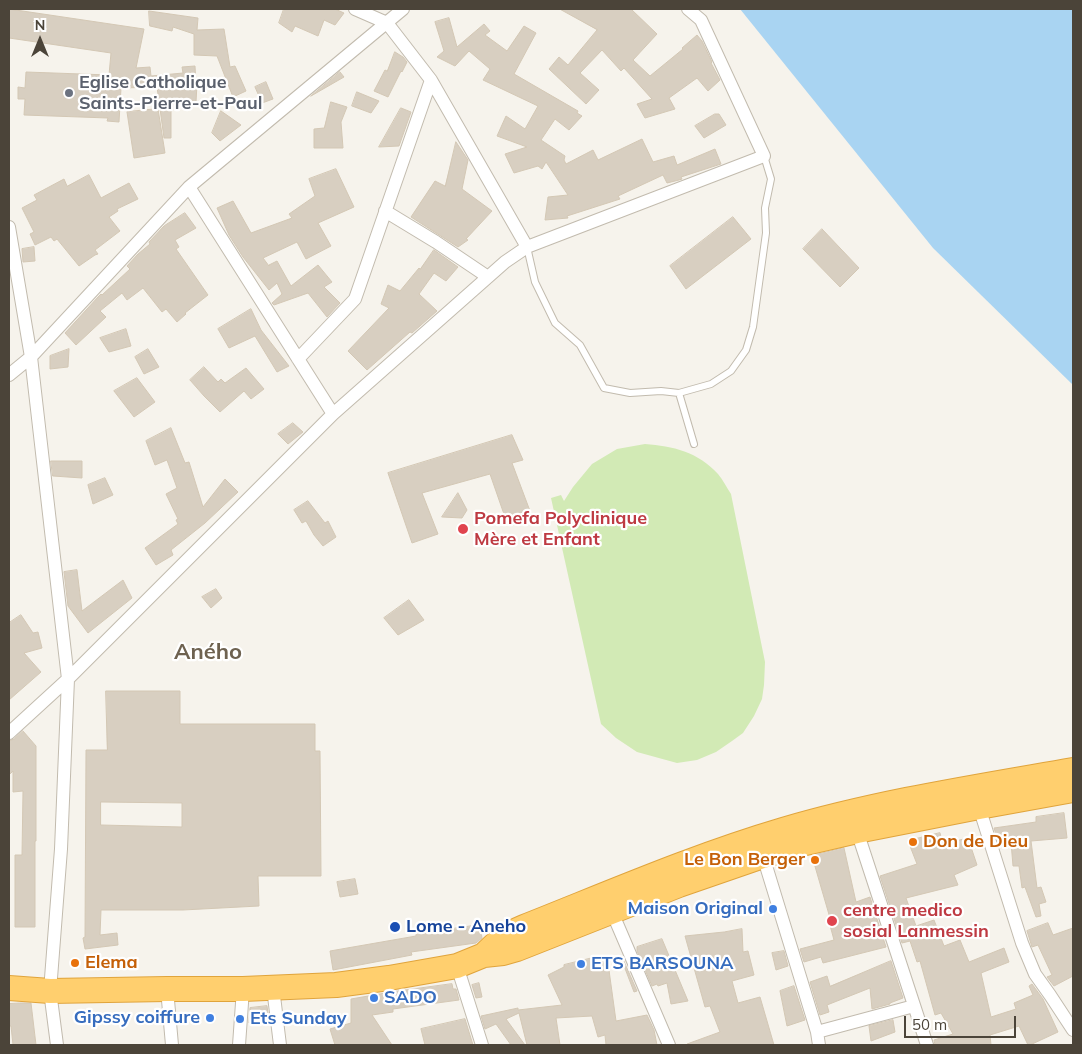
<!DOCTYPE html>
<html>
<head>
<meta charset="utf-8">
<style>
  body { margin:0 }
  #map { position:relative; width:1082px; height:1054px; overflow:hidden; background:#f6f3ec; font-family:Mulish,sans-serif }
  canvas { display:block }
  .frame { position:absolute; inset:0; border:10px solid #4b4439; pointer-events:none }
  .north { position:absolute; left:15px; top:15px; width:50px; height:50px; -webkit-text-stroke:4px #fff; paint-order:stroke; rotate:0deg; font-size:14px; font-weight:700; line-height:20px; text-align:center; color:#4b4439 }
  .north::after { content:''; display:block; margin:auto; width:18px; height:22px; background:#4b4439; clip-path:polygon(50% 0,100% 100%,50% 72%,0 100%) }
  .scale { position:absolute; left:904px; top:1016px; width:112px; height:22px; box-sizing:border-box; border:2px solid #4b4439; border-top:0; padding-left:6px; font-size:15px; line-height:18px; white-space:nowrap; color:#4b4439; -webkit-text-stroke:4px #fff; paint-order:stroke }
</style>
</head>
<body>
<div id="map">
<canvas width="1082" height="1054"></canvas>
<div class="frame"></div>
<div class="north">N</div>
<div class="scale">50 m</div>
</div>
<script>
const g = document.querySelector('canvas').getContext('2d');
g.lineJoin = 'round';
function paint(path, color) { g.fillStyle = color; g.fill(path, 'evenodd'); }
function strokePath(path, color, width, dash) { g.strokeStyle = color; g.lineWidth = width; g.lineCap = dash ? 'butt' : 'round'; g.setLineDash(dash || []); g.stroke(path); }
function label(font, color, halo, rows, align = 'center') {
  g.font = font + ' Mulish,sans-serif'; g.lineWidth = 4.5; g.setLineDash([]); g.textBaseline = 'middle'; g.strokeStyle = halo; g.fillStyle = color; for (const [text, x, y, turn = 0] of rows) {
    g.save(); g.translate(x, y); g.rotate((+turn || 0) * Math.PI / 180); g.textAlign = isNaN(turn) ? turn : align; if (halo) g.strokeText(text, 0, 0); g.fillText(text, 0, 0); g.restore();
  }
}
paint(new Path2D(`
  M645 444C673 446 698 452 718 474 723 480 727 488 731 494L765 662 764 685 762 699 754 716 743 733 732 741 716 752 697 760 677 763 637 752 616 738 601 724 551 498 561 495 564 501 573 487 592 464 617 449Z`), '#d2eab5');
paint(new Path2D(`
  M740 9H1073V385L933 248Z`), '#a9d4f2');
const building = new Path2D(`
  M9 9 144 29 136 68 150 67 151 76 183 73 182 67 195 66 196 84H197L196 102H171V138H164L157 87 121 88 119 122 107 121 108 118 24 115 25 99H18V87L25 88 26 72 109 75 111 53 9 38Z
  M284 9H335L344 13 335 25 324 20 318 36 295 26 292 32 279 23Z
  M560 9H631L657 34 633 60 650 76 683 49 682 48 697 35 702 41 712 62 711 63 720 80 708 91 697 78 669 98 675 109 645 118 637 104 652 99 624 68 621 71 602 50 580 73 599 90 586 104 549 69 559 57 568 65 597 30Z
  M149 11 198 18 197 30 224 29 230 67 235 66 246 91 233 97 217 56 194 55V34L173 27 172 31 150 26Z
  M449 18 457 47 484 24 490 31 485 35 507 51 524 26 536 33 514 74 578 111 577 113 582 116 569 130 555 119 541 140 565 156 564 160 566 164 593 150 598 160 642 139 653 162 674 156 677 165 715 149 721 164 681 177 682 179 679 180 667 183 663 175 618 196 620 199 567 216 568 218 545 220 548 197 568 195 546 162 542 169 538 166 514 173 505 154 527 147 497 136 506 116 525 129 538 106 483 80 490 69 469 51 455 66 437 57 444 51 435 22Z
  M395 52 403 57 407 62 402 72 401 71 388 97 374 91 385 70 387 71Z
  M340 72 344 77 311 96Z
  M266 82 273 99 262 103 255 87Z
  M357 92 379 101 371 113 352 106Z
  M331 102 347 107 341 122 343 148H314V129L324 128Z
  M401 108 411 112 399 146 379 147Z
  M158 109 165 153 134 158 127 112Z
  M221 111 241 125 220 141 212 133Z
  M715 114H719L726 125 704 138 695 126Z
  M456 142 468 160 462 189 492 211 466 239 468 240 458 247 411 217 435 181 445 186Z
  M336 169 354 207 318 223 331 246 306 259 297 242 263 258 269 266V265L277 261 291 286 318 265 332 282 324 287 340 303 327 317 308 293 274 305 272 303 282 294 277 283 269 290 243 257 229 235 217 208 233 201 251 233 292 218 289 214 315 196 309 179Z
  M89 175 101 198 129 183 138 199 117 209 118 211 109 217 120 231 95 250 98 254 95 255 79 266 57 239 54 241 51 237 35 245 30 234 34 232 22 208 37 200 34 195 64 179 67 186Z
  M185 213 196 228 175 240 179 247 176 249 208 295 185 313 186 314 177 322 166 309 162 312 143 288 127 300 122 293 100 311 106 317 76 345 65 333 98 297 101 294 102 295 130 269 127 266 138 254 150 244 149 242 164 226Z
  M733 217 751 239 686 289 670 266Z
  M822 229 859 268 840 287 803 249Z
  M34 247 35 261 23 262 22 249Z
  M434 250 458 267 446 281 434 273 419 294 437 311 412 333 410 332 367 370 348 351 389 308 381 304 388 285 400 291 419 268 420 269Z
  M251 309 261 330 289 366 277 372 255 336 229 348 218 329Z
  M126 329 131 346 109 352 100 338Z
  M69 349 68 367 50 369V356Z
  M148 349 159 367 144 374 135 357Z
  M204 367 218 382 221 379 225 383 246 368 264 389 251 399 244 391 220 412 204 396 190 380Z
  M137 378 155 402 134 417 114 391Z
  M293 423 303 432 288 444 278 434Z
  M171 428 185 463 189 462 203 507 225 479 238 492 205 523 171 550 173 555 156 565 145 548 178 524 176 520 178 519 166 494 177 488 167 460 155 465 146 441Z
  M512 435 523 460 512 463 530 511 506 520 490 474 422 493 438 534 412 543 388 473Z
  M51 461H82V478L53 476Z
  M105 478 113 495 93 504 88 485Z
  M458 493 467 510 462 518 442 517Z
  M308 501 325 523 328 521 336 537 323 546 314 535 306 521 302 523 294 510Z
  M77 570 82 611 123 580 132 598 88 633 68 606 64 572Z
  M216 589 222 598 211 608 202 597Z
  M409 600 424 620 398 635 384 618Z
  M21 615 33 633 38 632 42 648 24 653 41 672 9 700V623Z
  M106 691H180V724H315V751H320L321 876H258L259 906 183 910H101L100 935 117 933 118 945 85 949 83 938 85 937 86 750H107ZM101 802 182 803V827L101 825Z
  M23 731 36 746V841H35V927H15V855H22L23 791 13 792V771L9 775V741L14 739Z
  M1064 813 1067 838 1031 841 1037 888 1041 887 1046 902 1039 904 1041 916 1036 917 1025 887 1022 888 1019 866H1013L1011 842 999 844 994 828 1036 822V817Z
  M940 833 943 844 968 838 977 865 954 875 958 885 906 898 916 926 934 920 944 946 960 940 969 962 1004 948 1009 962 981 973 991 1017 1016 1009 1014 1003 1033 995 1029 986 1032 984 1043 999 1058 1032 1030 1045H1028L1019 1026 990 1035 991 1045H935L934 1040 953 1034 941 1013 935 1015 920 961 917 962 910 941 902 943 880 876 917 864 908 841Z
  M844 848 856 902 870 897 886 947 823 963 821 957 804 962 800 949 834 940 828 918H830L812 856Z
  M355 879 358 894 340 897 337 882Z
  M1048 923 1053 935 1073 928V976L1054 986 1047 977 1052 975 1038 945 1032 947 1027 931Z
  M480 925 482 938 476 943 411 952 412 955 333 970 330 951 416 936V934Z
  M742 929 743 952 748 951 754 975 732 981 738 1003 760 997 774 1045H687V1044L720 1032 710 1006 705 1007 685 936 724 932Z
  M662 939 688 1001 671 1004 667 983 658 986 657 984 652 986 637 951V947Z
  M784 951 788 966 776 970 772 953Z
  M601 956 604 965 608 963 616 1021 647 1015 654 1030 657 1045H606L605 1035 598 1037 592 1016 556 1018 560 1045H527L519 1013 506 1019 525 1045H511L496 1024 485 1029 481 1016 518 1008V1010L562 1005 548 975 564 967V965Z
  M622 957 637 991 634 992 621 958Z
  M891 961 903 998 890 1003V1004L872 1009 870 988 827 1005 829 1012 820 1015 810 982 827 976 830 986Z
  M479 983 482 997 476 998 472 985Z
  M452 984 453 989H456L459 1000 393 1009V1012L372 1015 392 1045H335L330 1029 351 1023V999L391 992Z
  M794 986 805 1020 787 1026 780 991Z
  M20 1003H31L36 1045H13L11 1026H9V1004Z
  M267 1006 269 1020 249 1023 250 1008Z
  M465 1019 473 1045H425L421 1029Z
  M893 1020 895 1032 871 1041 869 1026Z`);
paint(building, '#d8cfc1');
strokePath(building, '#d3c7b4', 1);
const lane = new Path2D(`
  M527 247 535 282 555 323 580 345 604 388 630 393 661 391 679 393 711 384 731 371 746 350 753 327 766 233 765 208 771 179 764 156
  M679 393 694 444`);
const street = new Path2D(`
  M355 9 387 23 431 80 527 247
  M189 187 333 414
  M385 211 436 242 488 277
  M9 227 31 357 68 679 61 849 50 991 57 1045
  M298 359 355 299 431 80
  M9 375 31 357 189 187 403 9
  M9 733 68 679 333 414 505 262 527 247 764 156 701 20 688 9
  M979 807 1022 943 1035 974 1050 995 1073 1030
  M857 831 927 1045
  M763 856 817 1032 819 1045
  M612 912 669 1045
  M457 966 482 1045
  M273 988 280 1045
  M167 989 172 1045
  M817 1032 914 1006
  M239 1045 243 989`);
const highway = new Path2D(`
  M484 955C498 941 505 935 524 927 610 893 695 856 783 830 878 802 976 787 1073 770
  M9 988 50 991 167 989H243L336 985 389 978 457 966 484 955 503 953 517 949 679 885 763 856 801 844 857 831 979 807 1073 790`);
strokePath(lane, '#c2bbae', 8);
strokePath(street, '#c2bbae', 14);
strokePath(highway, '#e0a43c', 26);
strokePath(lane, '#fff', 6);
strokePath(street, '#fff', 12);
strokePath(highway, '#ffcf6e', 24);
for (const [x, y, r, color] of [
  [69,93,5,"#6b7280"],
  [463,529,6,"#e0444e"],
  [913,842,5,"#e8710a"],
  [815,860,5,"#e8710a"],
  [773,909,5,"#3f7fe0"],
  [832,921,6,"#e0444e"],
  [395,927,6,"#1a4fb4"],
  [75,963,5,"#e8710a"],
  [581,964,5,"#3f7fe0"],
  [374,998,5,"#3f7fe0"],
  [210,1018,5,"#3f7fe0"],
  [240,1019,5,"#3f7fe0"]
]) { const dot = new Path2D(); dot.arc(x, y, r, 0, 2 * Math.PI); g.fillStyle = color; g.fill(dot); strokePath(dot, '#fff', 2); }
label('bold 18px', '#5b616d', '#fff', [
  ["Eglise Catholique",79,83],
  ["Saints-Pierre-et-Paul",79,104]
], 'left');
label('bold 18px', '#be3a42', '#fff', [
  ["Pomefa Polyclinique",474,519],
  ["Mère et Enfant",474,540],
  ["centre medico",843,911],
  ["sosial Lanmessin",843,932]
], 'left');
label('bold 18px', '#c56008', '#fff', [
  ["Don de Dieu",923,842],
  ["Le Bon Berger",805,860,"right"],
  ["Elema",85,963]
], 'left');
label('bold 18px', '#366cbe', '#fff', [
  ["Maison Original",763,909,"right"],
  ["ETS BARSOUNA",591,964],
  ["SADO",384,998],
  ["Gipssy coiffure",200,1018,"right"],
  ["Ets Sunday",250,1019]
], 'left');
label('bold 18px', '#164399', '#fff', [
  ["Lome - Aneho",406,927]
], 'left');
label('bold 22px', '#6e6250', '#fff', [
  ["Aného",208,652]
]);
</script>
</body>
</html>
